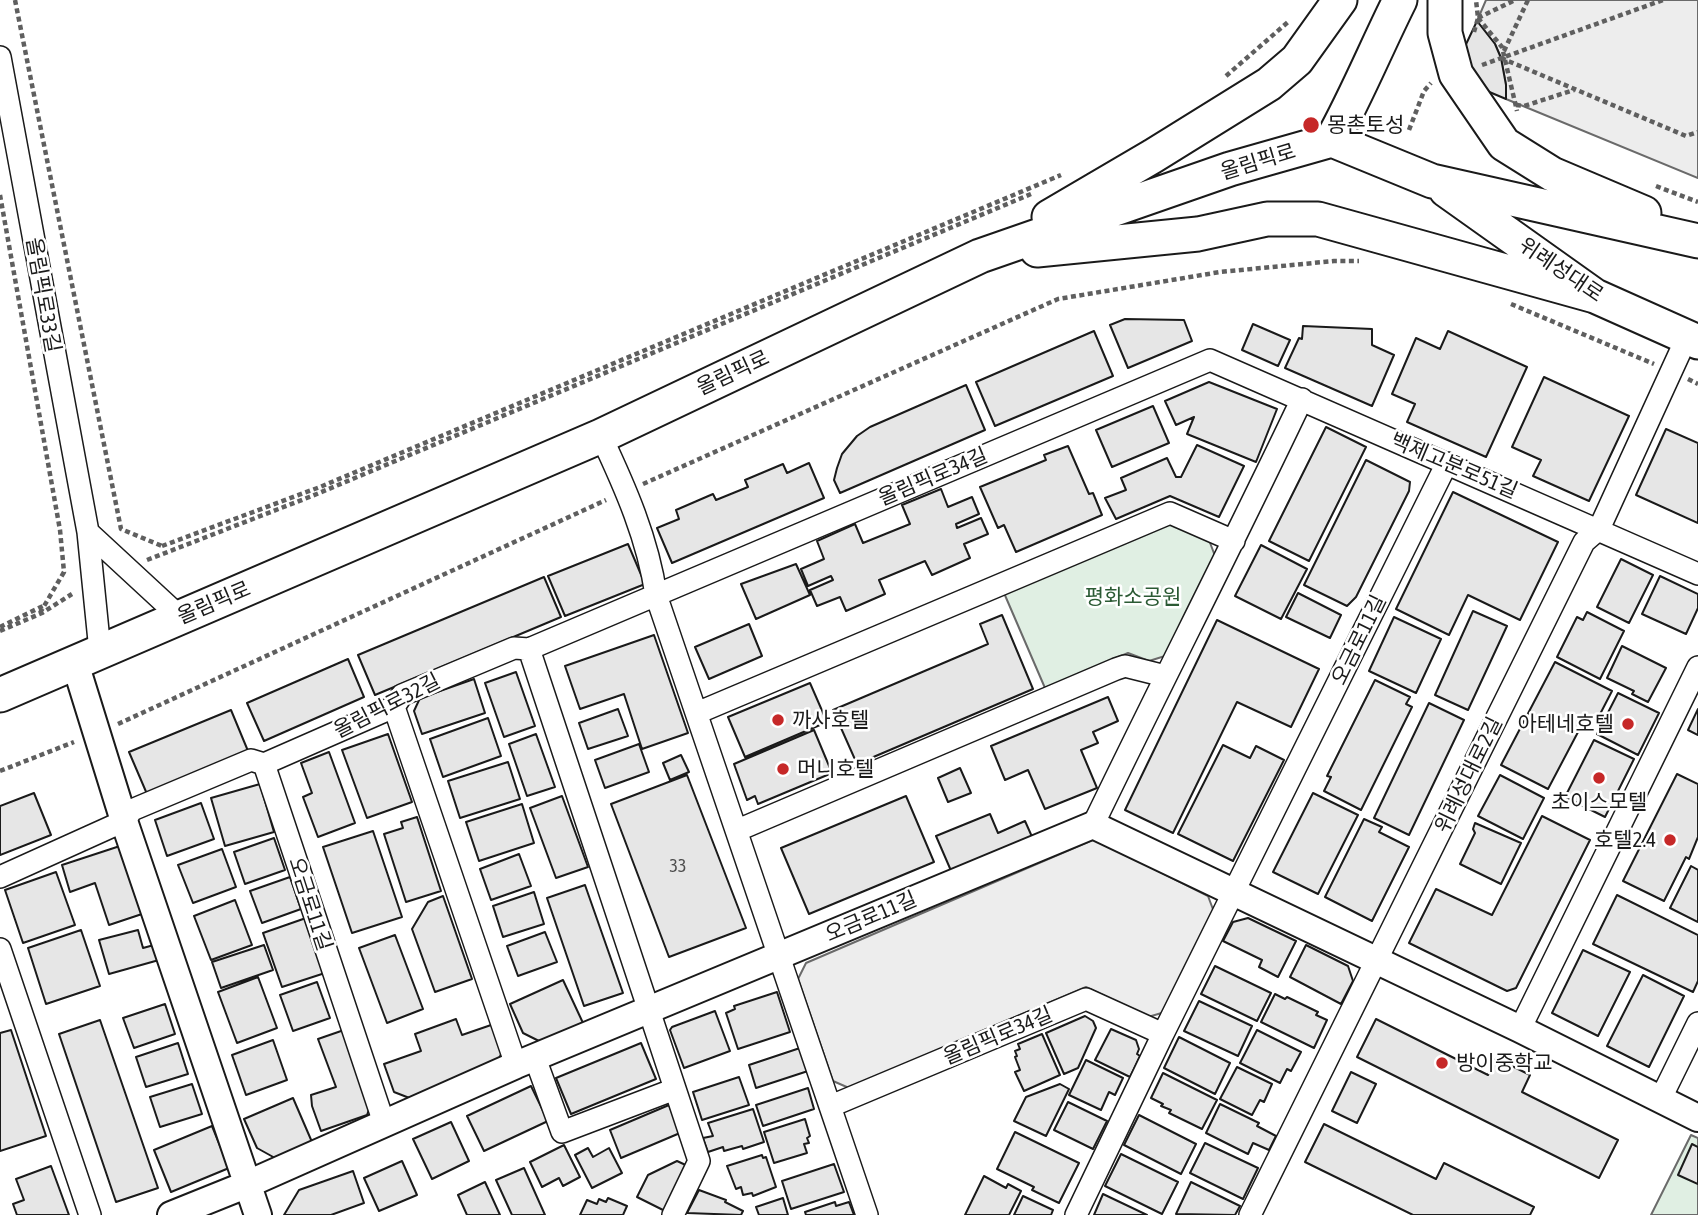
<!DOCTYPE html>
<html>
<head>
<meta charset="utf-8">
<style>
  body { margin:0 }
  canvas { display:block; background:#fff }
</style>
</head>
<body>
<canvas width="1698" height="1215"></canvas>
<script>
const g = document.querySelector('canvas').getContext('2d');
g.lineJoin = 'round';
function paint(path, color) { g.fillStyle = color; g.fill(path, 'evenodd'); }
function strokePath(path, color, width, dash) { g.strokeStyle = color; g.lineWidth = width; g.lineCap = dash ? 'butt' : 'round'; g.setLineDash(dash || []); g.stroke(path); }
function label(font, color, halo, rows, align = 'center') {
  g.font = font + ' "Asap Condensed","Noto Sans KR",sans-serif'; g.lineWidth = 5; g.setLineDash([]); g.textBaseline = 'middle'; g.strokeStyle = halo; g.fillStyle = color; for (const [text, x, y, turn = 0] of rows) {
    g.save(); g.translate(x, y); g.rotate((+turn || 0) * Math.PI / 180); g.textAlign = isNaN(turn) ? turn : align; if (halo) g.strokeText(text, 0, 0); g.fillText(text, 0, 0); g.restore();
  }
}
const green = new Path2D(`
  M1169 522 1209 540 1215 556 1165 656 1149 661 1128 653 1045 688 1004 593Z
  M1691 1135 1698 1138V1215H1651Z`);
paint(green, '#e0efe3');
strokePath(green, '#6a6a6a', 2);
const parking = new Path2D(`
  M1486 0H1698V178L1506 99V85L1501 58 1495 44 1477 21Z
  M1095 839 1208 896 1214 912 1165 1012 1148 1017 1086 987 849 1088 833 1081 798 979 806 963Z`);
paint(parking, '#ededed');
strokePath(parking, '#6a6a6a', 2);
const building = new Path2D(`
  M1477 21 1495 44 1501 58 1506 85V99L1468 83 1460 57Z
  M1125 319 1184 320 1192 341 1128 368 1110 325Z
  M1253 324 1290 340 1278 366 1242 350Z
  M1303 326 1372 329V345L1394 355 1372 406 1285 368 1299 338 1302 339Z
  M1094 331 1113 376 995 426 976 382Z
  M1448 331 1527 367 1486 457 1407 422 1415 404 1392 394 1416 338 1440 349Z
  M1544 377 1629 416 1589 501 1533 476 1541 460 1512 447Z
  M1209 382 1277 409 1256 462 1187 434 1194 417 1176 425 1165 401Z
  M966 385 985 430 840 493 834 480 837 468 842 454 857 436 870 427Z
  M1153 406 1169 443 1112 467 1096 430Z
  M1326 427 1366 447 1309 561 1269 541Z
  M1666 429 1698 443V523L1636 495Z
  M1197 445 1244 466 1219 517 1170 496 1116 519 1105 498 1126 490 1121 478 1167 458 1176 477H1181Z
  M1068 446 1089 494 1093 493 1102 515 1016 552 1004 525 998 528 980 487 1046 460 1044 455Z
  M1366 460 1410 482 1409 491 1356 597 1347 606 1304 585Z
  M809 463 824 498 672 563 657 528 679 519 676 510 713 494 716 500 748 487 745 480 783 464 787 473Z
  M941 489 948 507 972 497 979 514 956 524 957 528 981 518 988 534 964 544 970 558 932 575 925 561 879 580 885 594 846 611 840 597 817 606 810 590 833 580 831 576 808 586 801 569 824 559 817 541 855 524 863 543 910 524 902 505Z
  M1453 492 1558 542 1520 620 1468 595 1449 635 1396 609Z
  M628 544 645 584 565 616 548 576Z
  M1261 545 1307 569 1281 619 1235 596Z
  M1621 559 1653 575 1629 623 1597 607Z
  M796 564 810 595 756 619 741 584Z
  M1660 576 1698 594V608L1686 634 1642 614Z
  M544 577 561 617 375 695 358 655Z
  M1298 593 1341 615 1330 638 1286 617Z
  M1473 611 1507 626 1468 710 1435 695Z
  M1587 612 1624 631 1600 679 1557 657 1577 617 1583 620Z
  M1002 615 1033 689 857 764 833 710 988 644 980 624Z
  M1394 617 1441 639 1416 693 1369 671Z
  M1217 620 1319 669 1291 727 1237 702 1173 833 1125 810Z
  M749 624 762 656 709 679 695 647Z
  M654 635 688 733 642 749 624 694 580 709 565 666Z
  M1622 646 1666 668 1648 702 1632 694 1634 691 1607 678Z
  M348 659 364 697 264 741 247 703Z
  M1555 662 1612 691 1597 720 1587 715 1548 789 1501 765Z
  M516 672 535 726 504 737 485 683Z
  M474 679 485 713 422 734 414 711 420 698Z
  M1375 680 1410 697 1406 704 1412 707 1361 810 1324 791 1331 777 1327 776Z
  M810 683 827 722 745 757 728 717Z
  M1618 693 1659 713 1638 755 1597 734Z
  M1108 697 1118 721 1093 732 1098 743 1081 750 1097 788 1045 809 1028 770 1005 780 991 746Z
  M1429 703 1464 720 1409 835 1374 818Z
  M618 709 628 736 588 749 579 723Z
  M1698 709V735L1688 730Z
  M231 710 248 751 147 794 129 752Z
  M488 718 501 756 443 777 430 739Z
  M814 730 832 773 758 804 755 796 747 800 734 764Z
  M388 734 412 802 367 818 342 750Z
  M536 734 555 787 527 796 509 744Z
  M1594 740 1634 759 1605 817 1565 797Z
  M639 744 649 772 605 788 595 760Z
  M1223 745 1250 758 1256 746 1284 760 1233 861 1178 834Z
  M329 752 355 823 318 837 303 797 312 793 301 763Z
  M681 755 689 772 670 780 663 763Z
  M508 762 520 799 460 818 448 781Z
  M960 768 971 793 948 802 938 778Z
  M1677 774 1698 784V837L1689 859 1686 857 1664 901 1623 881Z
  M687 775 746 928 669 957 611 804Z
  M1500 775 1544 798 1523 839 1478 816Z
  M260 784 274 832 225 846 211 798Z
  M34 793 51 835 0 855V806Z
  M1313 793 1358 815 1318 894 1273 872Z
  M562 796 588 867 556 878 530 808Z
  M906 796 934 862 809 914 781 848Z
  M201 803 214 839 167 856 155 820Z
  M522 804 534 843 479 861 466 822Z
  M990 814 998 833 1025 821 1033 839 952 873 936 836Z
  M1542 816 1590 840 1516 988 1507 991 1409 943 1436 889 1492 915Z
  M417 817 441 891 406 902 384 834 403 828 401 822Z
  M1364 819 1382 827 1379 832 1409 847 1372 921 1325 897Z
  M1475 823 1521 843 1501 884 1460 864 1475 833 1473 829Z
  M373 831 402 917 352 933 323 847Z
  M274 838 285 870 245 884 234 852Z
  M123 845 145 913 109 925 95 883 70 892 62 865Z
  M222 849 236 887 193 903 178 865Z
  M519 854 531 886 491 900 480 869Z
  M1691 866 1698 870V922L1670 908Z
  M56 872 75 925 23 943 5 890Z
  M290 877 301 909 262 923 250 891Z
  M585 885 623 993 584 1006 547 898Z
  M534 892 544 924 503 937 493 906Z
  M1617 895 1698 935V981L1693 992 1593 944Z
  M443 896 472 979 435 992 412 929 428 902Z
  M235 900 252 945 211 960 194 916Z
  M306 918 325 973 282 987 263 933Z
  M1248 918 1296 941 1278 977 1259 967 1262 960 1223 941 1233 922Z
  M81 930 100 986 46 1004 28 948Z
  M138 930 143 948 154 945 159 960 109 974 99 940Z
  M545 932 557 962 518 976 507 946Z
  M395 935 423 1009 387 1023 359 948Z
  M264 945 273 970 221 988 212 962Z
  M1306 945 1348 966 1353 981 1341 1004 1290 977Z
  M1583 950 1630 972 1598 1036 1552 1013Z
  M1215 966 1271 993 1257 1021 1201 994Z
  M1643 975 1684 996 1649 1067 1607 1046Z
  M258 977 277 1028 237 1043 218 992Z
  M563 980 583 1023 541 1042 523 1033 510 1004Z
  M317 982 330 1018 293 1031 280 995Z
  M777 992 790 1032 738 1049 726 1013 735 1009 734 1006Z
  M1275 994 1285 999 1287 997 1318 1012 1316 1015 1327 1020 1314 1048 1261 1022Z
  M1199 1001 1252 1026 1238 1056 1184 1031Z
  M165 1004 175 1034 134 1048 123 1018Z
  M715 1011 730 1051 684 1068 670 1030 672 1027Z
  M1085 1016 1093 1021 1096 1028 1078 1068 1064 1074 1046 1033Z
  M456 1019 462 1035 494 1024 503 1050 497 1063 412 1099 394 1092 384 1064 421 1051 415 1034Z
  M1376 1019 1488 1075 1496 1058 1530 1075 1522 1092 1618 1140 1599 1178 1357 1057Z
  M100 1020 158 1188 116 1202 59 1034Z
  M1111 1029 1136 1040 1139 1049 1137 1054 1140 1056 1130 1077 1095 1060Z
  M11 1030 46 1136 0 1151V1033Z
  M344 1030 371 1104 367 1115 321 1131 312 1106 311 1095 336 1087 318 1039Z
  M1257 1030 1301 1052 1291 1071 1287 1069 1280 1083 1240 1063Z
  M1042 1034 1060 1075 1024 1091 1015 1072 1020 1070 1015 1057 1017 1056 1015 1051 1020 1049 1018 1044Z
  M1179 1037 1230 1063 1215 1094 1164 1068Z
  M273 1040 287 1080 246 1095 232 1055Z
  M178 1043 188 1074 146 1087 136 1057Z
  M641 1043 656 1079 571 1114 556 1078Z
  M800 1048 808 1071 756 1088 749 1065Z
  M1086 1060 1123 1078 1115 1095 1109 1092 1101 1110 1069 1095Z
  M1237 1067 1272 1084 1264 1102 1260 1100 1252 1115 1220 1099Z
  M1351 1072 1376 1084 1357 1123 1332 1111Z
  M1163 1073 1217 1100 1202 1129 1169 1113 1171 1110 1161 1106 1163 1104 1151 1098Z
  M739 1077 749 1105 702 1120 693 1092Z
  M192 1084 202 1114 160 1127 150 1097Z
  M1060 1084 1069 1089 1046 1136 1014 1121 1026 1097Z
  M531 1086 548 1121 484 1151 467 1116Z
  M808 1088 814 1109 763 1126 756 1105Z
  M293 1098 312 1142 275 1158 257 1148 244 1119Z
  M1068 1102 1107 1121 1093 1149 1054 1130Z
  M1220 1104 1259 1123 1257 1126 1276 1136 1269 1150 1253 1143 1248 1154 1206 1133Z
  M669 1105 680 1133 621 1158 610 1130Z
  M753 1109 764 1142 743 1149 742 1146 724 1151 723 1147 708 1152 703 1138 713 1136 708 1123Z
  M1139 1115 1196 1144 1181 1174 1124 1145Z
  M805 1119 810 1136 807 1138 809 1143 804 1144 807 1153 774 1163 764 1132Z
  M451 1122 469 1161 432 1179 413 1139Z
  M1324 1124 1436 1179 1444 1163 1534 1207 1530 1215H1413L1305 1162Z
  M212 1126 229 1168 171 1192 154 1150Z
  M1015 1132 1079 1163 1059 1203 1032 1190 1034 1187 997 1169Z
  M1205 1143 1258 1168 1243 1199 1190 1173Z
  M1692 1144 1698 1147V1184L1678 1175Z
  M564 1145 580 1177 563 1186 559 1178 542 1187 530 1162Z
  M588 1148 593 1157 609 1148 622 1173 592 1188 575 1155Z
  M1121 1154 1178 1182 1162 1214 1105 1186Z
  M762 1155 763 1158 766 1157 776 1187 753 1196 752 1193 743 1195 741 1187 736 1189 727 1166Z
  M402 1161 417 1195 379 1211 364 1178Z
  M677 1161 690 1167 667 1212 637 1197 648 1175Z
  M834 1164 844 1192 791 1209 782 1181Z
  M51 1166 69 1215H17L13 1204 24 1200 16 1179Z
  M524 1168 545 1215H512L496 1180Z
  M353 1171 364 1203 331 1215H284L299 1190Z
  M984 1176 1006 1188 1008 1184 1021 1191 1009 1215H965Z
  M485 1182 500 1215H467L458 1195Z
  M1191 1182 1240 1206 1235 1215 1176 1214Z
  M699 1190 726 1200 725 1202 743 1211 741 1215 687 1213Z
  M1103 1194 1147 1215H1094Z
  M1023 1196 1053 1210 1051 1215H1014Z
  M608 1198 627 1206 623 1215H580L587 1200 597 1204 599 1199 606 1202Z
  M783 1198 788 1215H759L756 1207Z
  M835 1202 836 1206 849 1202 854 1215H806L805 1212Z`);
paint(building, '#e6e6e6');
strokePath(building, '#1a1a1a', 2);
const minor = new Path2D(`
  M0 57 88 532 100 651
  M601 436C625 487 648 539 656 595L867 1215
  M88 532 181 618
  M529 649 699 1161 673 1215
  M394 707 516 1065
  M697 713 1170 513 1234 541
  M264 764 384 1123
  M1093 825C1162 682 1234 542 1302 399
  M738 830 1116 669 1125 666 1165 676
  M0 877 124 821 132 810 251 760 264 764 394 707 402 695 514 648 529 649 1210 360 1698 574
  M0 949 90 1215
  M1520 1029 1698 667
  M535 1058 562 1132 675 1089
  M1660 1100 1698 1023
  M831 1106 1086 999 1163 1034 1447 463
  M1076 1215 1163 1034
  M1250 1215 1584 542 1599 529 1687 337`);
const tertiary = new Path2D(`
  M75 663 124 821 258 1215
  M171 1215 248 1184 516 1065 1093 825 1520 1029 1698 1118`);
const primary = new Path2D(`
  M1445 0V33L1456 74 1504 144 1552 174 1644 213
  M1332 140 1432 181 1698 241
  M1446 190 1595 296 1698 342
  M1049 217 1153 156 1269 84 1297 60 1340 0
  M1037 250 1198 234 1267 219H1318L1595 296
  M0 695 601 436 980 256 1230 169 1332 140C1357 95 1377 46 1400 0`);
strokePath(minor, '#1a1a1a', 24);
strokePath(tertiary, '#1a1a1a', 30);
strokePath(primary, '#1a1a1a', 37);
strokePath(new Path2D(`
  M15 0 121 529 162 546
  M1478 18 1502 47 1517 111
  M1478 18 1515 0
  M1474 32 1478 18 1476 0
  M1504 51 1528 0
  M1501 58 1686 136 1698 132
  M1482 65 1663 0
  M1226 76 1288 22
  M1516 105 1524 106 1574 90
  M1409 130 1424 91 1431 83
  M1656 186 1698 202
  M0 195 60 530 64 572 40 613
  M1511 304 1654 364
  M1688 379 1698 384
  M643 484 1058 299 1220 272 1334 261H1359
  M162 546 320 487 1061 175
  M147 560 312 496 1031 194
  M0 627 43 606
  M0 631 42 613 72 594
  M118 724 606 500
  M0 771 74 742`), '#5f5f5f', 4.5, [5, 3.5]);
strokePath(minor, '#fff', 21);
strokePath(tertiary, '#fff', 26);
strokePath(primary, '#fff', 33);
for (const [x, y, r, color] of [
  [1311,125,9,"#c62828"],
  [778,720,7,"#c62828"],
  [1628,724,7,"#c62828"],
  [783,769,7,"#c62828"],
  [1599,778,7,"#c62828"],
  [1670,840,7,"#c62828"],
  [1442,1063,7,"#c62828"]
]) { const dot = new Path2D(); dot.arc(x, y, r, 0, 2 * Math.PI); g.fillStyle = color; g.fill(dot); strokePath(dot, '#fff', 2.5); }
label('18px', '#4d4d4d', null, [
  ["33",678,866]
]);
label('21px', '#1a1a1a', '#fff', [
  ["몽촌토성",1327,125],
  ["까사호텔",792,720],
  ["아테네호텔",1614,724,"right"],
  ["머니호텔",797,769],
  ["초이스모텔",1599,802,"center"],
  ["호텔2.4",1656,840,"right"],
  ["방이중학교",1456,1063]
], 'left');
label('21px', '#1a1a1a', '#fff', [
  ["올림픽로",1258,162,-17],
  ["위례성대로",1561,270,34],
  ["올림픽로33길",43,295,80],
  ["올림픽로",733,373,-25],
  ["백제고분로51길",1454,466,23],
  ["올림픽로34길",933,477,-23],
  ["올림픽로",214,603,-23],
  ["오금로11길",1359,640,-64],
  ["올림픽로32길",387,706,-27],
  ["위례성대로2길",1469,775,-64],
  ["오금로11길",310,904,72],
  ["오금로11길",871,917,-23],
  ["올림픽로34길",998,1036,-23]
]);
label('21px', '#2b5a34', '#fff', [
  ["평화소공원",1133,597]
]);
</script>
</body>
</html>
